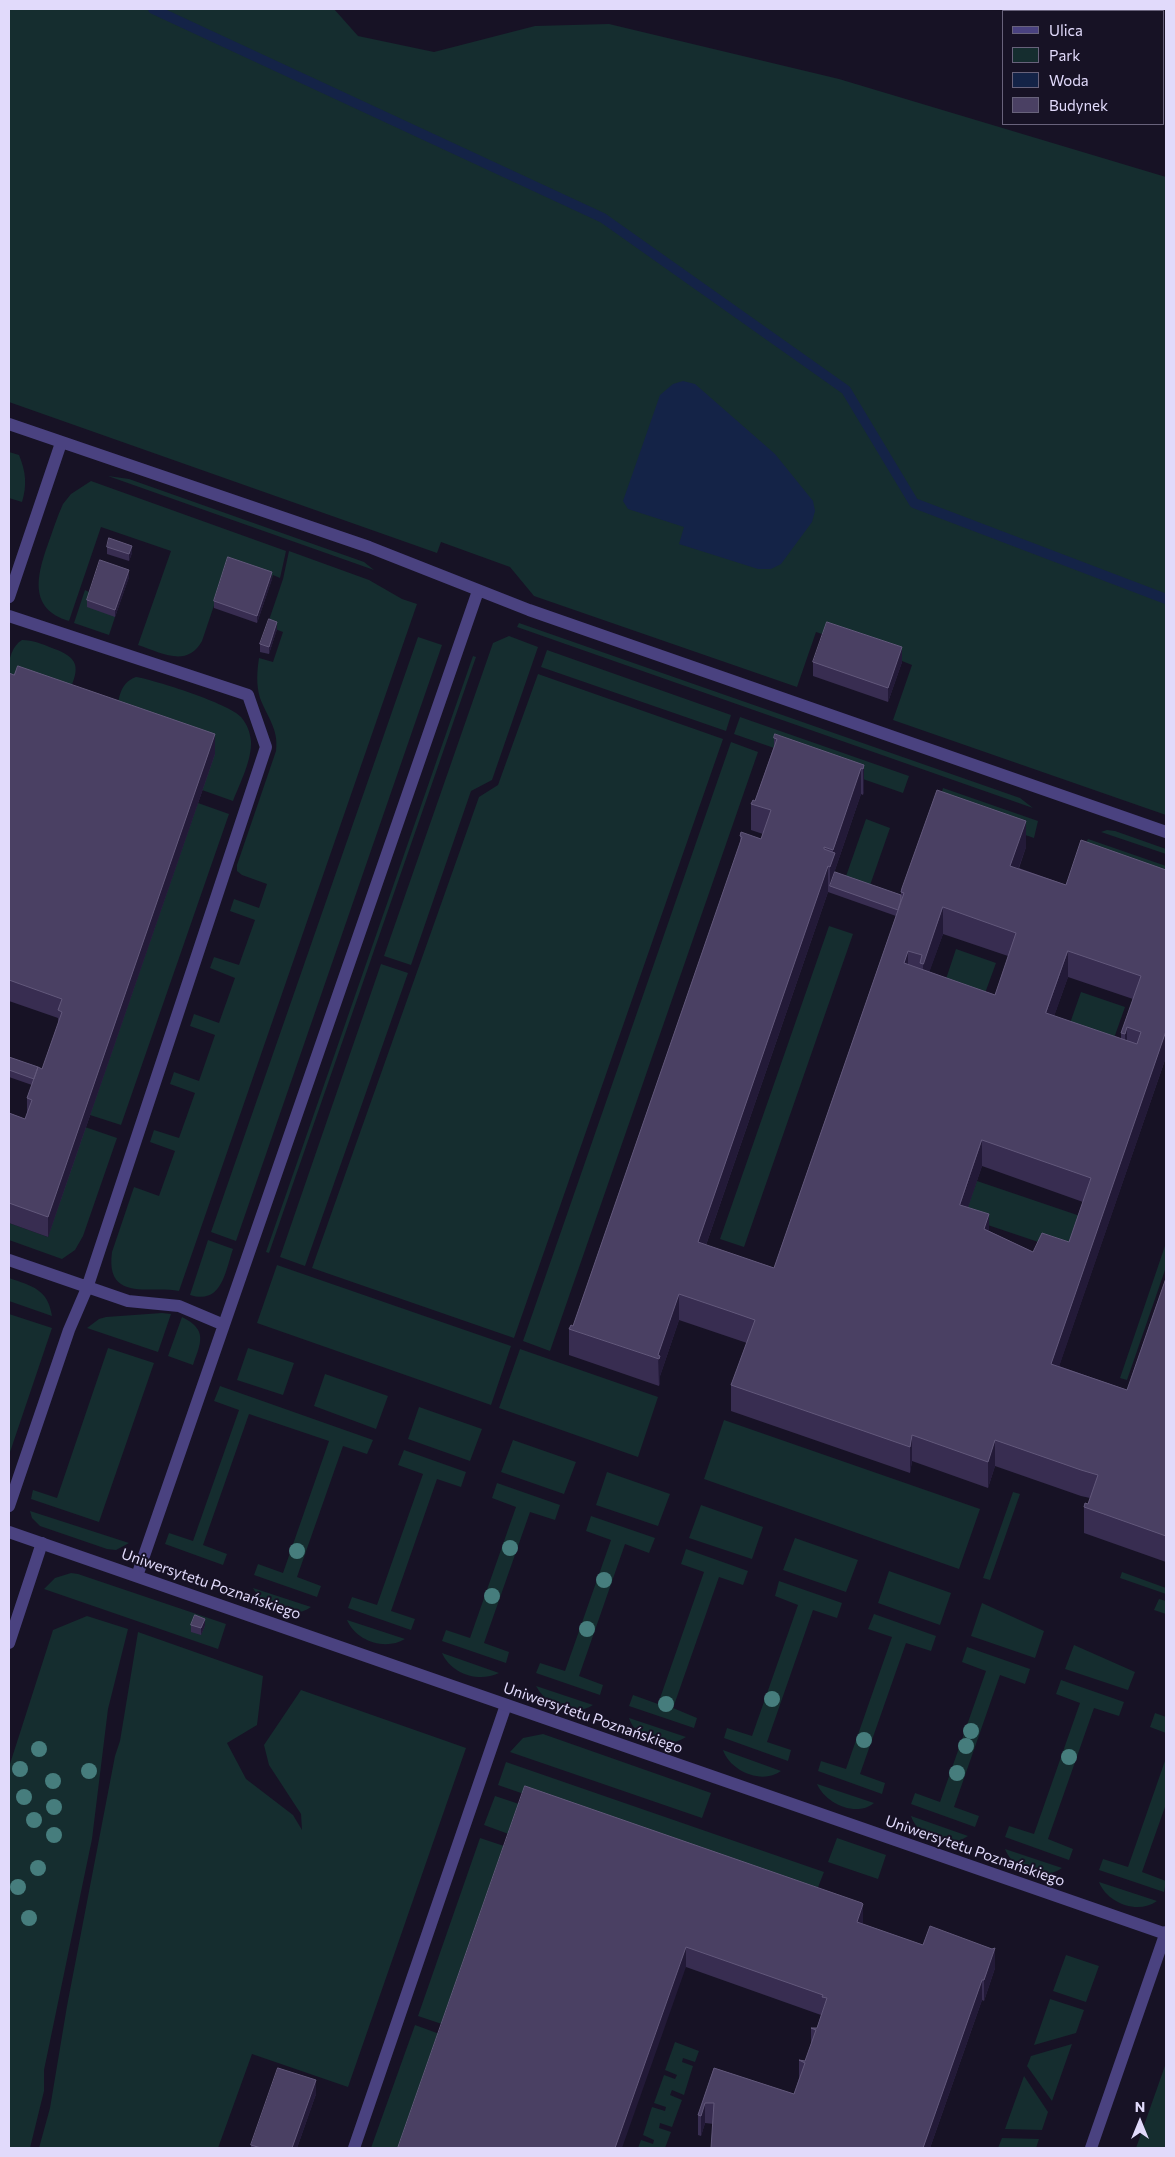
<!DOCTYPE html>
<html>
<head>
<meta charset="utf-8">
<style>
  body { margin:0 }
  #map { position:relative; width:1175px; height:2157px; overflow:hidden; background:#171225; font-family:Commissioner,sans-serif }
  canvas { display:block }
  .frame { position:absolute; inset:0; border:10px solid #e1dafb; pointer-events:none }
  .legend { position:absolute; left:1002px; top:10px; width:162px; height:115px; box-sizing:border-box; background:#171225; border:1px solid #68627b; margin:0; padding:6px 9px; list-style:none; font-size:15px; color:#e1dafb }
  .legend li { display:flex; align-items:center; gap:10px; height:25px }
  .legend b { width:25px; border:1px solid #68627b }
  .north { position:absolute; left:1115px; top:2097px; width:50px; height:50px; -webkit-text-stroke:4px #171225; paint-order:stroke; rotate:0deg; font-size:14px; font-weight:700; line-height:20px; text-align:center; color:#e1dafb }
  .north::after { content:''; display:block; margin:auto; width:18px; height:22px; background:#e1dafb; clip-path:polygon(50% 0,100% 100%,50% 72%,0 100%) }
</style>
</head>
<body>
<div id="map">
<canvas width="1175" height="2157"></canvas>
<div class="frame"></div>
<ul class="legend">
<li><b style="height:6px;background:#4a4280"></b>Ulica</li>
<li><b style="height:14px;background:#152d2f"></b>Park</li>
<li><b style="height:14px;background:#142347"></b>Woda</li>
<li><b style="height:14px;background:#4a4063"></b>Budynek</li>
</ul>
<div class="north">N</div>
</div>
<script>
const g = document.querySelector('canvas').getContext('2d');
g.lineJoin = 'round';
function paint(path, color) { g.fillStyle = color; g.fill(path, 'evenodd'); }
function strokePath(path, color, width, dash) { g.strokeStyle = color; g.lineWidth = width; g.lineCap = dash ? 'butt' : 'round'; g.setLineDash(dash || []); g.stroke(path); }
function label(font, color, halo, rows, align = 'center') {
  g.font = font + ' Commissioner,sans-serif'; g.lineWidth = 4; g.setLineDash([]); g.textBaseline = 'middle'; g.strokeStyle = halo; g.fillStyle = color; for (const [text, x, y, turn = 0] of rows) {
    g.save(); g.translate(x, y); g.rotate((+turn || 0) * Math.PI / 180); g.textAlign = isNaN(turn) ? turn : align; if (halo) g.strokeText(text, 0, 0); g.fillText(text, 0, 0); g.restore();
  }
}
paint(new Path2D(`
  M9 9H334L358 36 434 52 535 26 609 24 839 79 1166 177V815L893 720 912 665 902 661 816 632 797 687 534 596 510 567 441 542 437 553 9 402Z
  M9 452 19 455C26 472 27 485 22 502L9 498Z
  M108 476 129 479 364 562 374 570Z
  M91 481 286 551 280 578 273 575 272 579 228 564 202 641C187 668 162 653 138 645L171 551 101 527 69 621C28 609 37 575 48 544 53 530 57 517 63 504L71 494Z
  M289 551 369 580 402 599 417 604 179 1291C151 1285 105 1303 112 1252L134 1187 159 1196 175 1151 150 1142 154 1130 179 1138 195 1093 170 1084 174 1072 199 1081 215 1035 190 1026 194 1014 219 1023 235 978 210 968 214 957 239 965 255 920 230 911 234 899 259 908 267 884 242 875 237 871V865L276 751C279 729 267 717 260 698 256 685 257 671 259 658L273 662 283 632 267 626 283 579Z
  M85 590 91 593 115 617 109 635 74 623Z
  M519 623 1020 798 1033 808 517 627Z
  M509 636 538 647 492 780 471 791 411 965 384 956 493 643Z
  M418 637 442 645 236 1241 211 1232Z
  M22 640C33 640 42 644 52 648 88 660 75 675 65 703L9 711C9 690 2 652 22 640Z
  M547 650 731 715 726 731 541 667Z
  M473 656 476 657 269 1253 266 1252Z
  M538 674 723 739 514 1338 312 1268 479 797 498 785Z
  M136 677C155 680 230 704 241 717 247 724 250 732 251 741 252 760 240 783 233 801L202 790 214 754 118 721C117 704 118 683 136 677Z
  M740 717 909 776 903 793 734 734Z
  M731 742 758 752 550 1351 523 1341Z
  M943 788 1038 821 1034 838 938 805Z
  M198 803 229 814 121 1125 90 1115Z
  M866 819 890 828 868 891 844 882Z
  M1107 830 1115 831 1166 849V854L1101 832Z
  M1088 839 1166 866V883L1084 846Z
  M829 926 853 934 744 1247 720 1239Z
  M956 949 996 963 984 996 945 982Z
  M381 964 408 973 305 1266 280 1257Z
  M1081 992 1125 1007 1113 1041 1069 1026Z
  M85 1127 117 1138 83 1236 75 1250 62 1259 9 1240V1223L48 1237Z
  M977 1181 1086 1218 1074 1254 964 1217Z
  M208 1240 233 1249C225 1272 222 1305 190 1295Z
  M1166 1243V1267L1127 1380 1120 1378Z
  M277 1265 511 1346 491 1405 257 1323Z
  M9 1278C32 1286 48 1289 52 1316L9 1301Z
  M162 1313 171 1314 158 1352 87 1328 99 1319 106 1317Z
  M9 1314 52 1328 9 1455Z
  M182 1317C208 1330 201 1342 193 1365L168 1356Z
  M108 1348 154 1363 99 1522 31 1499 33 1490 57 1498Z
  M248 1348 294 1363 283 1395 237 1380Z
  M520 1349 658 1397 638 1457 499 1408Z
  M325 1374 388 1396 376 1429 314 1406Z
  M220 1386 373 1440 367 1454 343 1446 297 1577 321 1586 317 1597 254 1575 258 1564 283 1573 329 1441 249 1414 203 1545 227 1554 223 1565 165 1544 169 1533 193 1541 239 1410 214 1401Z
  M419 1407 482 1429 470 1461 408 1439Z
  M724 1420 980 1509 959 1569 704 1479Z
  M513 1440 576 1462 564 1494 501 1472Z
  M404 1450 466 1472 461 1487 437 1479 391 1611 415 1619 411 1630 348 1608 352 1597 377 1605 423 1474 398 1465Z
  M607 1472 670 1494 658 1526 596 1505Z
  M497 1483 560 1505 555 1520 530 1512 484 1643 509 1652 506 1663 442 1641 446 1630 470 1638 516 1507 492 1498Z
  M1013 1492 1020 1494 990 1580 983 1578Z
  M701 1505 763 1527 752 1559 689 1538Z
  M30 1511 129 1543 116 1550 107 1549 40 1526 32 1518Z
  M591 1516 655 1538 649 1553 625 1544 579 1676 603 1685 600 1695 536 1673 540 1663 565 1671 611 1540 586 1531Z
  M795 1538 858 1560 846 1592 783 1570Z
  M686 1549 748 1571 743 1585 719 1577 673 1708 697 1718 694 1728 629 1706 633 1695 658 1704 704 1572 681 1564Z
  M889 1571 951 1593 940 1625 878 1603Z
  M1122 1572 1166 1588V1594L1120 1578Z
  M71 1573 78 1574 226 1624 218 1649 44 1589 55 1578Z
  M779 1581 842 1603 837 1618 813 1610 767 1742 791 1750 788 1761 724 1738 727 1728 752 1736 798 1605 775 1596Z
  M253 1588 311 1607C292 1621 263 1606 253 1588Z
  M1159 1599 1166 1601V1614L1154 1610Z
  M982 1603 1044 1631 1035 1658 971 1636Z
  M874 1614 936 1636 931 1651 906 1643 860 1774 885 1783 882 1794 818 1771 821 1761 846 1769 892 1637 868 1629Z
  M87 1616 128 1629 108 1709 92 1839 44 2070V2091L30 2148H9V1767L53 1630Z
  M347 1620 405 1639C385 1651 356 1641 347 1620Z
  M138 1632 263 1676 257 1725 227 1743 246 1779 293 1815 302 1830 301 1814 269 1765 264 1745 301 1690 466 1748 348 2087 252 2054 218 2148H39L50 2108 67 2006 115 1756 120 1741Z
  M1074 1645 1135 1672 1128 1690 1065 1669Z
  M967 1647 1030 1669 1025 1684 1000 1675 954 1807 979 1816 975 1827 911 1804 915 1793 940 1802 986 1671 962 1662Z
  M442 1653 499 1673C479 1683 451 1674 442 1653Z
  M1061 1680 1124 1702 1119 1716 1094 1708 1048 1839 1073 1849 1069 1860 1005 1837 1009 1826 1034 1834 1080 1703 1056 1694Z
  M536 1686 593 1705C572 1718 547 1706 536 1686Z
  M1155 1713 1166 1717V1733L1150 1727Z
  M629 1718 686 1737C667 1750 636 1740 629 1718Z
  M543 1734 711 1793 702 1818 510 1752 523 1738Z
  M723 1750 781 1771C762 1785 730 1771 723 1750Z
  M1166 1758V1804L1142 1872 1166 1881 1164 1892 1099 1870 1103 1859 1128 1867Z
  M506 1762 824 1872 815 1895 498 1785Z
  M817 1784 874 1803C856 1818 825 1803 817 1784Z
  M495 1796 525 1806 514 1836 484 1825Z
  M911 1816 968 1836C949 1850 918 1837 911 1816Z
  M480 1838 510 1848 448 2026 418 2016Z
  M837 1838 886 1855 878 1879 828 1862Z
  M1005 1849 1062 1868C1043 1882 1013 1870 1005 1849Z
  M1099 1882 1157 1901C1138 1915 1107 1903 1099 1882Z
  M1066 1955 1099 1966 1086 2002 1053 1991Z
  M1050 1999 1084 2010 1076 2033 1034 2045Z
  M415 2025 445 2036 406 2148H371Z
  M675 2042 699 2051 695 2062 683 2058 682 2062 693 2066 684 2095 672 2090 670 2095 682 2100 672 2127 660 2123 659 2128 671 2132 665 2148H638L641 2140 653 2144 654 2140 643 2135 652 2107 665 2111 666 2107 654 2103 664 2075 675 2079 677 2075 665 2070Z
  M1072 2044 1052 2101 1027 2066 1031 2056Z
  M1166 2063V2148H1136Z
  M1024 2076 1048 2112 1042 2130 1005 2129Z
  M1002 2138 1039 2139 1036 2148H998Z`), '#152d2f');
paint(new Path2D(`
  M683 381 695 384 775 454 813 501 815 511 812 522 781 564 771 569H758L679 544 684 527 628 509 623 501 660 395 673 384Z`), '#142347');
strokePath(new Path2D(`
  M153 9 603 218 846 390 914 503 1166 599`), '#142347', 10);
strokePath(new Path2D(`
  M9 424 369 547 529 610 1166 832
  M9 597 61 443
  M9 616 248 695 266 747 87 1288 69 1330 9 1506
  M9 1260 128 1301 179 1306 224 1325
  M137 1576 478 591
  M9 1643 42 1543
  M354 2148 506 1705
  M1091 2148 1166 1932`), '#4a4280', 12);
strokePath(new Path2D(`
  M9 1532 1166 1934`), '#4a4280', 12);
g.fillStyle = '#467d7d';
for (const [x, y] of [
  [510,1548],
  [297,1551],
  [604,1580],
  [492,1596],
  [587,1629],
  [772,1699],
  [666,1704],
  [971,1731],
  [864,1740],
  [966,1746],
  [39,1749],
  [1069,1757],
  [20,1769],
  [89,1771],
  [957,1773],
  [53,1781],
  [24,1797],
  [54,1807],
  [34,1820],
  [54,1835],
  [38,1868],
  [18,1887],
  [29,1918]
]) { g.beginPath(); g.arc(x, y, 8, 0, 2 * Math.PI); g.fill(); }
paint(new Path2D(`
  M107 547 132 553 129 561 107 554Z
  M129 577 115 617 87 607V600Z
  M272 579 257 623 214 608V601Z
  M277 629 269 654 260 652V644Z
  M813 662H902L888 702 813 676Z
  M9 673 215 754 48 1237 9 1223V1113L25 1119 27 1113V1098L32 1085 9 1077V1057L42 1069 58 1025V1018L9 1001Z
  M774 738 864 765V791L863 795 861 794 835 870V872L901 895V892L1026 847 1019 868 1066 885 1166 870V1057L1059 1366 1127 1390 1166 1278V1562L1084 1533V1507L1088 1504 1090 1498 1081 1496 995 1466 988 1488 912 1461 910 1473 731 1411V1385L747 1343 679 1320 660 1376V1382L659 1386 569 1355V1329L573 1326 740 844V836L761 839 763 834 751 830V804L755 801 774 746ZM828 892 896 916 774 1268 706 1245ZM943 934 1008 956 995 995 929 972ZM1068 977 1133 999 1121 1033V1039L1054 1016ZM982 1166 1083 1202 1069 1242 1033 1252 989 1231 968 1207Z
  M191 1625 205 1626 201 1635 191 1632Z
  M525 1786 863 1924 923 1945 995 1968 984 2001 982 2000 930 2148 705 2123 701 2136 698 2135V2115L714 2068 794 2094 799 2078V2060L805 2061 811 2046V2028H817L821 2015 686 1967Z
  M316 2094 297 2148H251V2145Z`), '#382d51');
paint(new Path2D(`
  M132 546V553L129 561V554Z
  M129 570V577L115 617V610Z
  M272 572V579L257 623V616Z
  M277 622V629L269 654V647Z
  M902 647V662L888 702V688Z
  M215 734V754L48 1237V1217Z
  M864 765V791L863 795V769Z
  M861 768V794L835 870V879L830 886V867L833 859V850Z
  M1026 821V847L1010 892V866Z
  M828 866V892L698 1268V1242Z
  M943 907V934L923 990V964Z
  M908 951V977L904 963Z
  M1068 951V977L1046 1039V1013Z
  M1127 1027V1054L1125 1060V1034Z
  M1166 1031V1057L1051 1390V1364Z
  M982 1140V1166L960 1231V1205Z
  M989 1214V1240L984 1229Z
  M679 1294V1320L660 1376V1382L659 1386 658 1355Z
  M912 1435V1461L910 1473V1447Z
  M995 1440V1466L988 1488V1462Z
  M205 1619V1626L201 1635V1628Z
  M863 1904V1925L857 1922Z
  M686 1947V1967L622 2148H615Z
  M995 1948V1968L984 2001V1980Z
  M982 1980V2000L930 2148H923Z
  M316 2080V2094L297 2148H292Z
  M705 2103V2123L701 2136V2116Z`), '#231a38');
const building = new Path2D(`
  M109 538 132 546 129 554 107 547Z
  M228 557 272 572 257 616 214 601Z
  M100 560 129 570 115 610 87 600Z
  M269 619 277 622 269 647 260 644Z
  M827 622 902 647 888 688 813 662Z
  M18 666 215 734 48 1217 9 1203V1113L25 1119 32 1100 27 1098 38 1067 42 1069 62 1012 58 1010 62 999 9 980V673L14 675Z
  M775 734 864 765 863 769 861 768 833 850 824 847V849L835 853 830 867 828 866 698 1242 774 1268 904 893 901 892 902 888 937 790 1026 821 1010 866 1066 885 1081 840 1166 870V1031L1051 1364 1127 1390 1166 1278V1536L1084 1507 1085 1503 1088 1504 1098 1475 1081 1470 995 1440 988 1462 912 1435 910 1447 731 1385 755 1320 732 1312 679 1294 658 1355 660 1356 659 1359 569 1329 571 1325 573 1326 742 837 740 836 741 832 761 839 771 810 751 804 753 800 755 801 777 739 774 738ZM943 907 1016 933 995 995 904 963 908 951 922 955 920 963 923 964ZM1068 951 1141 976 1121 1033 1125 1034 1127 1027 1141 1032 1137 1044 1046 1013ZM982 1140 1091 1178 1069 1242 1042 1233 1033 1252 984 1229 989 1214 960 1205Z
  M835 872 901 895V900L898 910 830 886Z
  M9 1057 38 1067 34 1079 9 1070Z
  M195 1615 205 1619 201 1628 191 1625Z
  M525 1786 862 1903 863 1904 857 1922 923 1945 930 1926 992 1949 995 1948 984 1980H982L923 2148H711L714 2103H705L701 2116 698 2115 714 2068 794 2094 805 2063 799 2060 805 2061 816 2030 811 2028H817L827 1998 822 1997 823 1995 686 1947 615 2148H398Z
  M278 2068 316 2080 292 2148H261L251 2145Z`);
paint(building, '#4a4063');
strokePath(building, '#62587b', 1);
label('15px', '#e1dafb', '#171225', [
  ["Uniwersytetu Poznańskiego",211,1584,19],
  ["Uniwersytetu Poznańskiego",593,1718,19],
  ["Uniwersytetu Poznańskiego",975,1851,19]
]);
</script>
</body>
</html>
